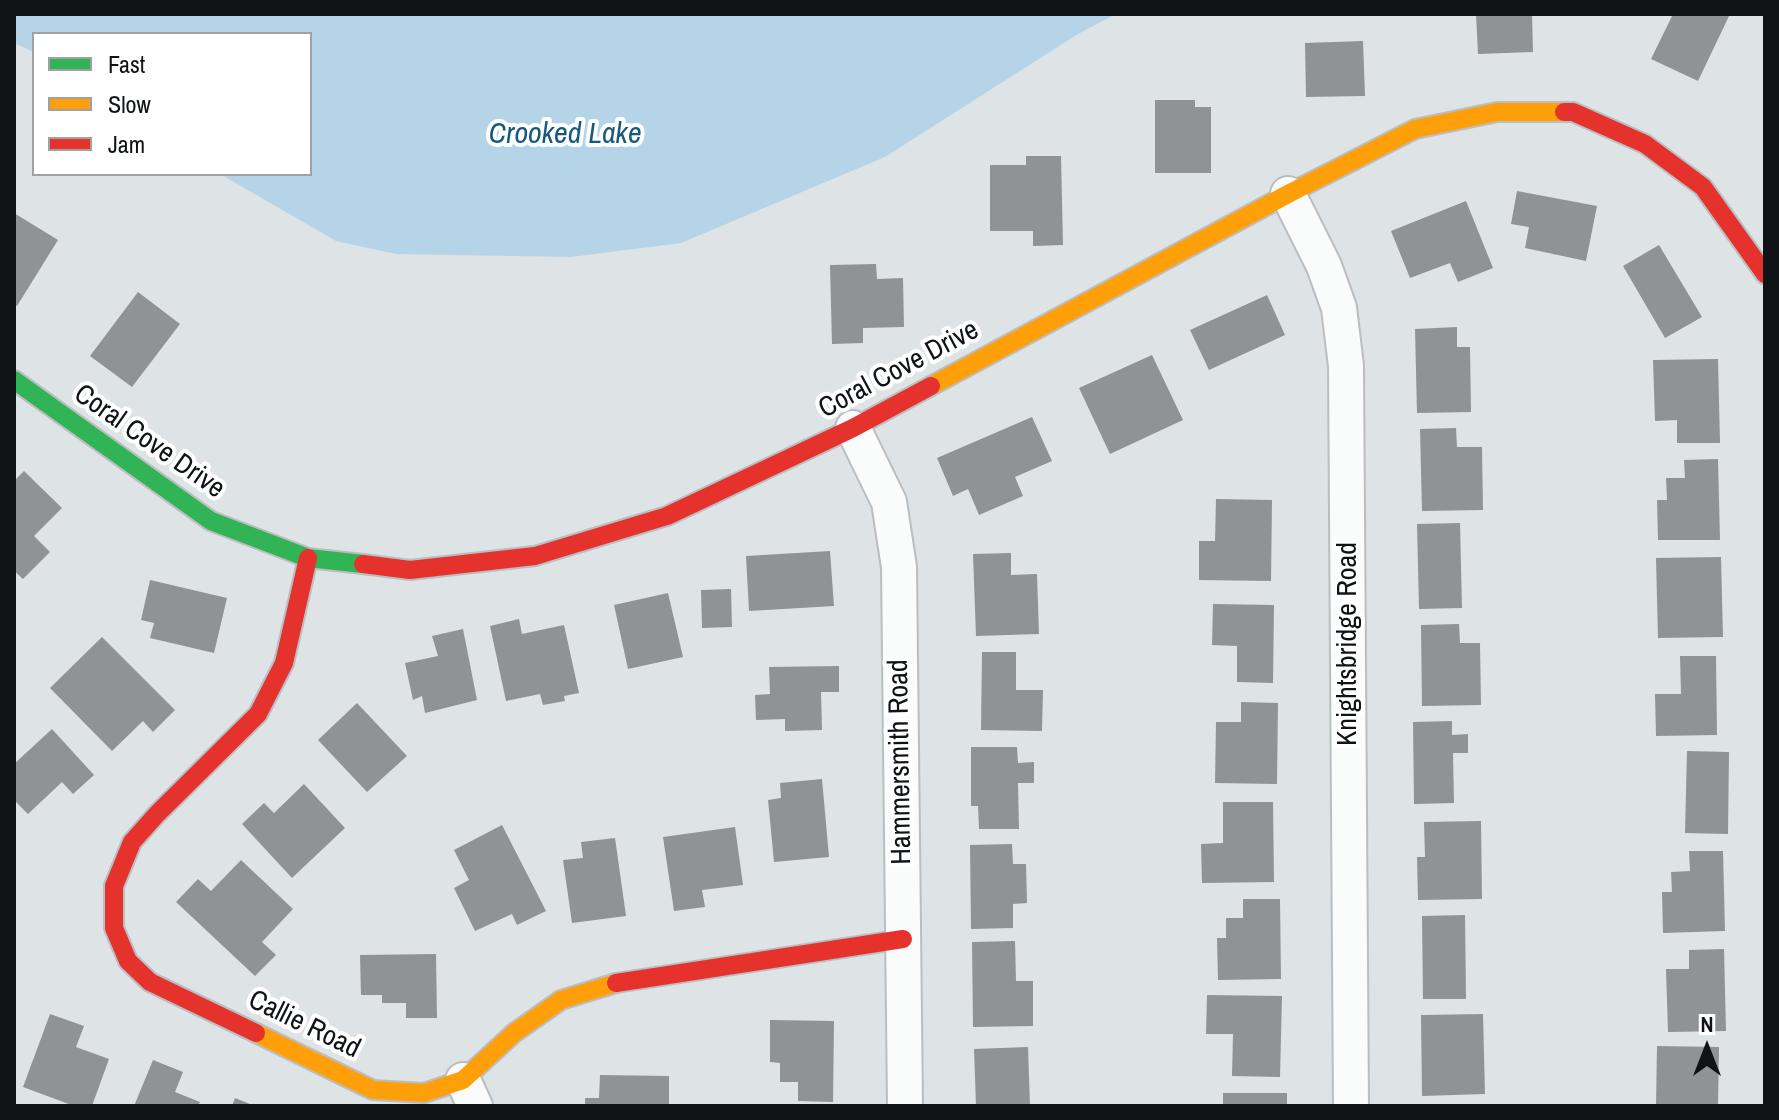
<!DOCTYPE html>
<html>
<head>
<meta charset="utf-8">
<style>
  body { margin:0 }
  #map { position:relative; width:1779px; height:1120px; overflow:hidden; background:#dee3e6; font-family:"Archivo Narrow",sans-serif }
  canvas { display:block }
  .frame { position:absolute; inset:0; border:16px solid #101316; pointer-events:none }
  .legend { position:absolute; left:32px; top:32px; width:280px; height:144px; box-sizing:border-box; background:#fff; border:2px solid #9fa1a2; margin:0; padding:10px 14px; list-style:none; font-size:24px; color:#101316 }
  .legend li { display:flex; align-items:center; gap:16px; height:40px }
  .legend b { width:40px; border:2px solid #9fa1a2 }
  .north { position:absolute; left:1667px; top:1008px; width:80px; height:80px; -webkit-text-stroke:6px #fff; paint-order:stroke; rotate:0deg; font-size:22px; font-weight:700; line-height:32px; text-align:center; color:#101316 }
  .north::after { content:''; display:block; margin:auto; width:28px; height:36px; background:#101316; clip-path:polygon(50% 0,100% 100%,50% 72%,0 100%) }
</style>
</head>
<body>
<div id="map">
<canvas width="1779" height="1120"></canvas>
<div class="frame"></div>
<ul class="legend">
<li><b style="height:10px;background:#30b455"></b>Fast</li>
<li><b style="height:10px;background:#ff9f0a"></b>Slow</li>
<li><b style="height:10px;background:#e5322d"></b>Jam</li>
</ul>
<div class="north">N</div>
</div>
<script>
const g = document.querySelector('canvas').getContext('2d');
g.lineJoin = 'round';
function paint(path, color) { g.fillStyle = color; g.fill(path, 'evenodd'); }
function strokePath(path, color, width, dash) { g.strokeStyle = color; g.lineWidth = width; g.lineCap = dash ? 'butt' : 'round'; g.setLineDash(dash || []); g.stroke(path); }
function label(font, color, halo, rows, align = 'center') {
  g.font = font + ' "Archivo Narrow",sans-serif'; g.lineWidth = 8; g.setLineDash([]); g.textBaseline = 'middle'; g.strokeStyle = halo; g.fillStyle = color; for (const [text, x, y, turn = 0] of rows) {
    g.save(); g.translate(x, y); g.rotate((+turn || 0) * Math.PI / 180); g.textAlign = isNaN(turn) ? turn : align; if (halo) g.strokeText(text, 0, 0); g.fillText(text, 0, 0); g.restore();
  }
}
paint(new Path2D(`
  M14 14H1116L1078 34 885 157 681 243 571 257 396 254 336 241 220 174H310V34H34V52L14 43Z`), '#b6d4e7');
paint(new Path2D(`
  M1476 14H1532L1533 52 1478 54Z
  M1673 14H1730L1698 81 1651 59Z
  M1363 41 1365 96 1306 97 1305 43Z
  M1155 100H1195V107H1211V173H1155Z
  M1026 156H1061L1063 245 1033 246V231H990V165H1026Z
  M1517 191 1597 206 1586 261 1525 248 1529 227 1511 224Z
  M1466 201 1493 268 1458 282 1450 263 1410 278 1391 231Z
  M14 213 58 240 17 306 14 304Z
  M1659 245 1702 317 1665 338 1623 266Z
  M876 264 877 279 903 278 904 327 863 328V343L832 344 830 265Z
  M138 292 180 324 132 387 90 356Z
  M1267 295 1285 335 1209 370 1190 330Z
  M1457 327V347H1470L1471 412 1417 413 1415 329Z
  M1152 355 1183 420 1110 454 1079 388Z
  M1718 359 1720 443H1677V420L1655 421 1653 360Z
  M1032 417 1052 461 1015 477 1023 496 979 515 968 489 953 496 937 458Z
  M1456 428 1457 447H1482L1483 510 1422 511 1420 429Z
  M1718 459 1720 540H1658L1657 500H1667L1666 478H1685L1684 460Z
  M24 471 62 508 34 536 50 552 23 579 14 571V481Z
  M1216 499 1272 500 1271 581 1199 580V541H1215Z
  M1460 523 1462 608 1419 609 1417 524Z
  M830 551 834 606 749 611 746 556Z
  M1011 553V575L1037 574 1039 634 976 636 973 554Z
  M1721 557 1723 637 1658 638 1656 558Z
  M150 580 227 598 214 653 150 638 154 623 141 620Z
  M731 589 732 627 702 628 701 590Z
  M668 593 683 657 628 669 614 605Z
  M1213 604 1274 605 1273 683 1237 682V646L1212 645Z
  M519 619 522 634 564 625 579 693 564 696 565 701 543 705 540 694 506 701 490 626Z
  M1459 624 1460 643H1480L1481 705 1422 706 1421 625Z
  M463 629 477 700 425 713 422 696 413 700 405 663 438 656 432 636Z
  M102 637 175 710 153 732 143 721 112 751 50 688Z
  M982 652H1016V690H1043L1042 731 981 730Z
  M1680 656H1716L1717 735 1656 736 1655 694H1681Z
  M839 666V692H821L822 730 785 731V719L756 720 755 695 770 694 769 667Z
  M1241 702 1278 703 1277 784 1215 783 1216 722H1241Z
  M357 703 407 756 367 792 318 740Z
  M1452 721V735L1468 734V753H1453L1454 803 1414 804 1413 722Z
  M52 729 94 775 73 794 62 782 28 814 14 800V764Z
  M971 747H1017L1018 763 1034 762V783H1018L1019 829H979L978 806H971Z
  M1687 751 1729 752 1728 834 1685 833Z
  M822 779 829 857 774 862 768 800 781 798 780 783Z
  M304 784 345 828 292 878 242 824 264 803 274 813Z
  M1223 802H1273L1274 882 1202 883 1201 844 1223 843Z
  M1481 821 1482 899 1418 900 1417 857H1425L1424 822Z
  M502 825 546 911 517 925 512 914 475 931 454 888 469 880 454 850Z
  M735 827 743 885 702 890 705 907 674 911 663 837Z
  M615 838 626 916 572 923 563 860 583 858 581 842Z
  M1012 844 1013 864H1026L1027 903 1013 904V928L971 929 970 845Z
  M1689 851H1723L1725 931 1663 933 1662 892H1672L1671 872 1690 871Z
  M241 860 293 909 262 942 276 955 255 976 176 902 198 879 211 891Z
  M1243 899H1280L1281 979 1218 980 1217 938H1226V918H1243Z
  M1465 915 1466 999H1423L1422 916Z
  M1015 941 1016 981H1033V1026L973 1027 972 942Z
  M1724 949 1726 1031 1668 1032 1666 969H1689V950Z
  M436 954 437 1018H406V1003H382V995H361L360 955Z
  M1207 995 1282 996 1280 1077 1232 1076 1233 1034H1206Z
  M50 1014 84 1026 76 1047 109 1059 92 1106H74L23 1087Z
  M1483 1014 1485 1094 1422 1096 1421 1015Z
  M770 1020 834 1021 833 1102 798 1101V1082H780V1063L770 1062Z
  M1657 1046 1719 1047 1718 1106H1656Z
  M1028 1047 1030 1106H976L974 1049Z
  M153 1060 183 1072 175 1092 200 1102 198 1106H134Z
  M600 1075 669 1076V1106H585V1098H599Z
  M1223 1093H1287V1106H1223Z
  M235 1098 255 1106H232Z`), '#8f9395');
const street = new Path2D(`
  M1288 194 1324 266 1339 308 1346 366 1351 1106
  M853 428 889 502 899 567 905 1106
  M463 1080 475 1106`);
const fast = new Path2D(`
  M14 380 211 521 308 558 363 564`);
const slow = new Path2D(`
  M931 386 1288 194 1415 129 1497 112H1564
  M256 1033 373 1090 424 1093 463 1080 514 1033 561 1000 616 983`);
const jam = new Path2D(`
  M1564 112H1573L1645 144 1703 187 1765 274
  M363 564 410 570 535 556 667 516 853 428 931 386
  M616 983 903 939
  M256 1033 150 982 128 961 114 928V886L132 842 157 814 258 714 284 663 308 558`);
strokePath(street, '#babec0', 38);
strokePath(fast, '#babec0', 22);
strokePath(slow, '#babec0', 22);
strokePath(jam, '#babec0', 22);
strokePath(street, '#fafbfb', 34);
strokePath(fast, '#30b455', 18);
strokePath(slow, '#ff9f0a', 18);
strokePath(jam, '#e5322d', 18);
label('28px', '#101316', '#fff', [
  ["Coral Cove Drive",899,370,-28],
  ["Coral Cove Drive",149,442,35],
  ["Knightsbridge Road",1348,644,-90],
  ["Hammersmith Road",901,762,-91],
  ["Callie Road",304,1025,26]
]);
label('italic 30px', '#17597e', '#fff', [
  ["Crooked Lake",565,135]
]);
</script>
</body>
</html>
